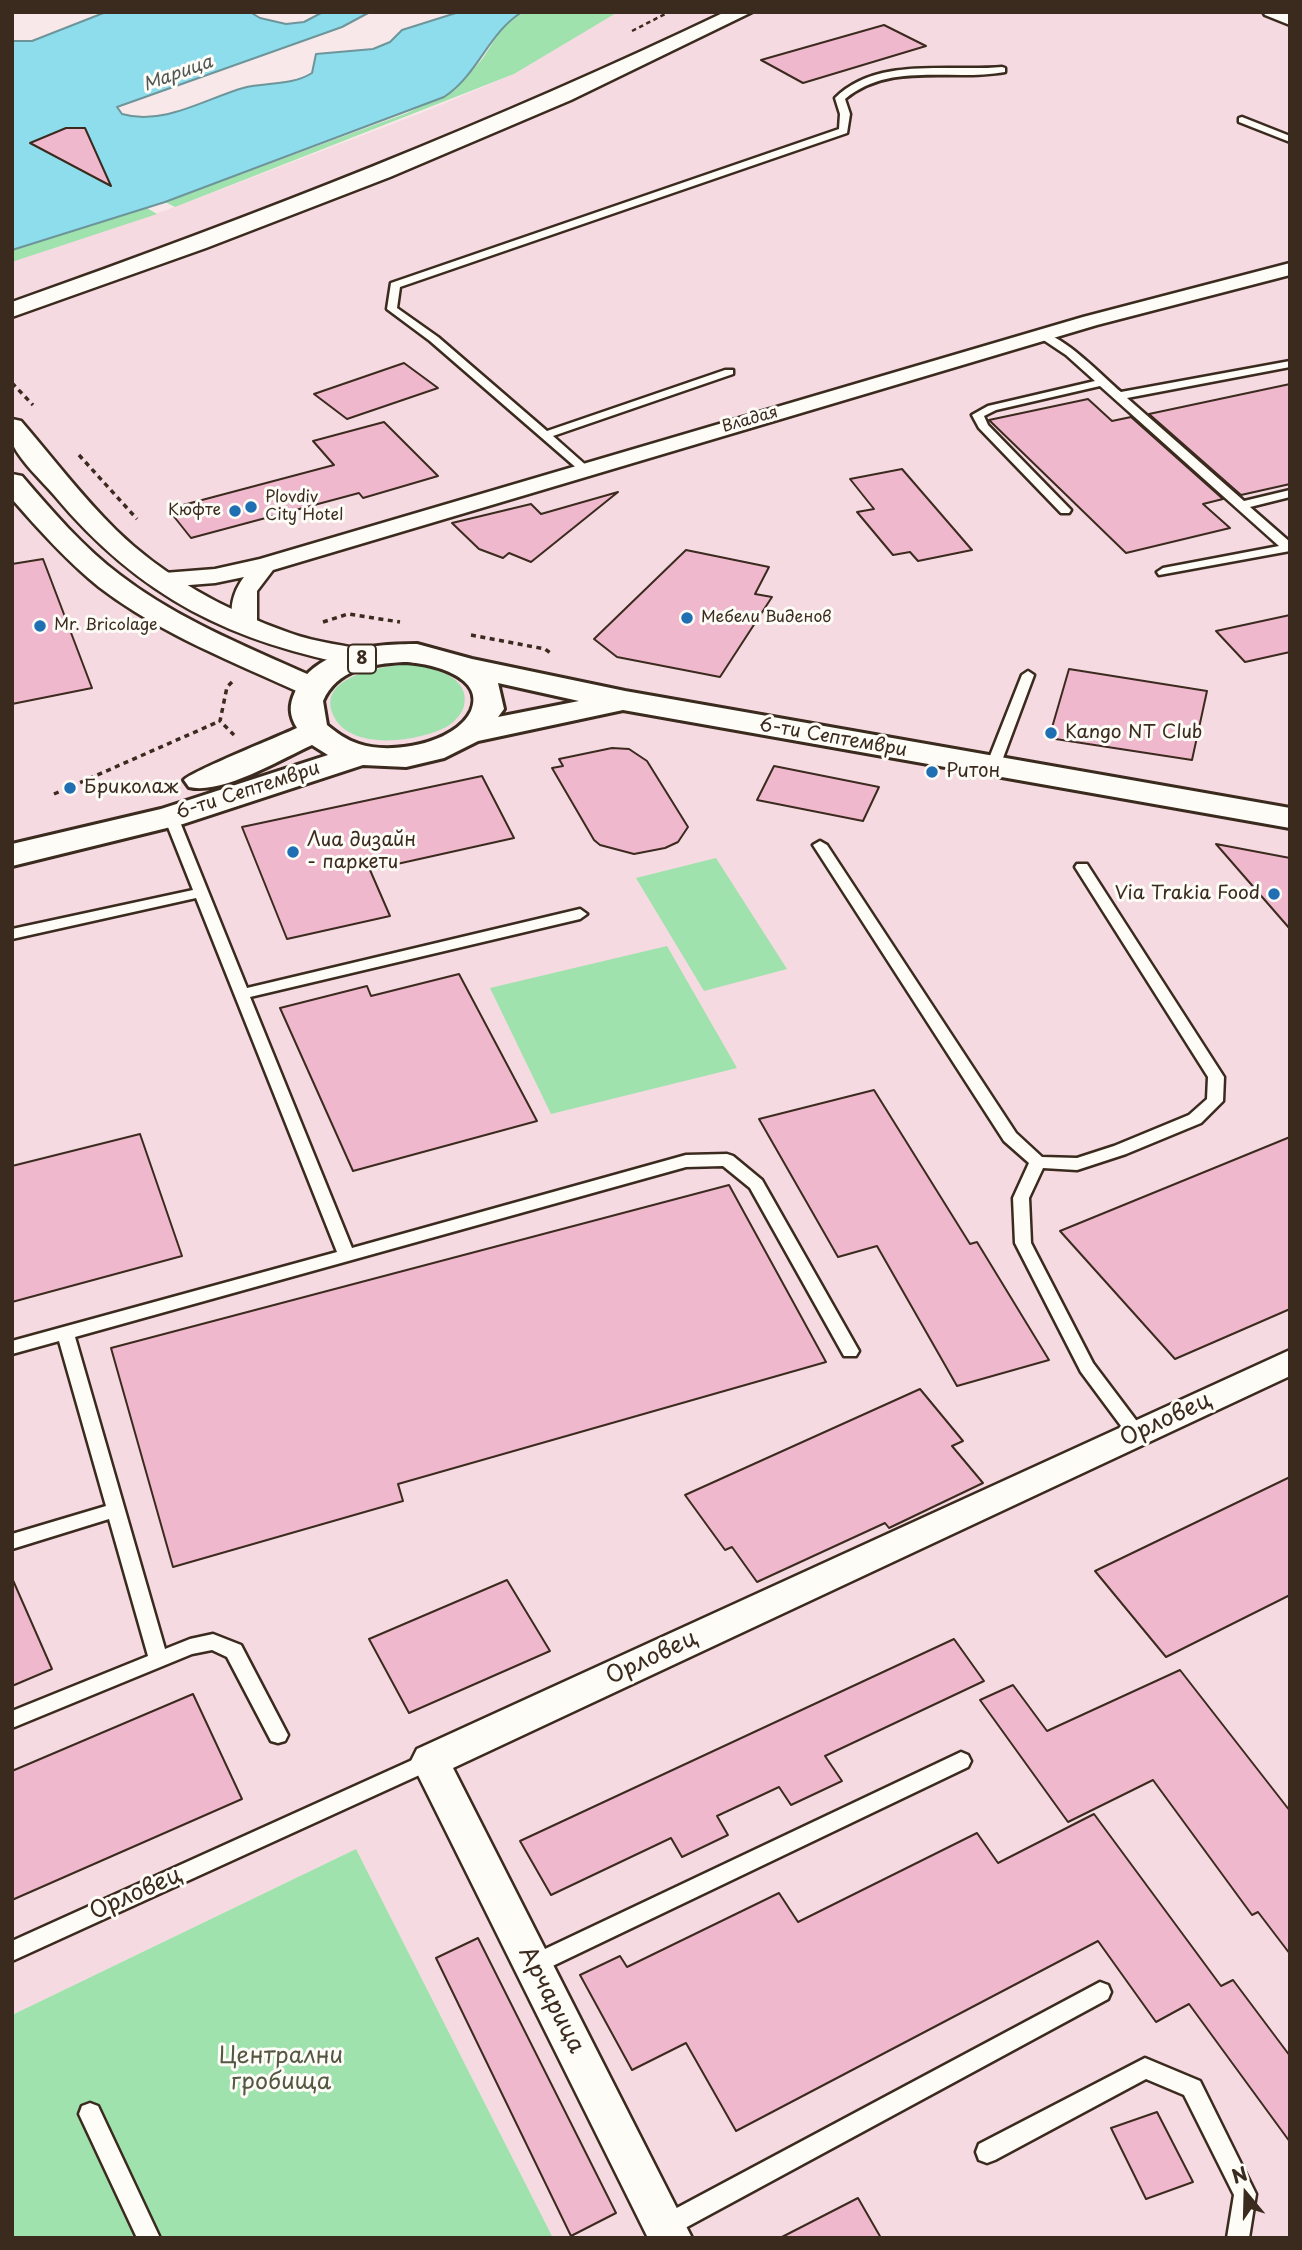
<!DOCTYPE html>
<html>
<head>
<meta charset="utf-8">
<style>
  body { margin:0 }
  #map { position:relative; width:1302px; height:2250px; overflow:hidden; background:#f9e8ea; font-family:"Playpen Sans",sans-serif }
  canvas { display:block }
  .frame { position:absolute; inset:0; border:14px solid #3b2a1e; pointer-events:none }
  .north { position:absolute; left:1211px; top:2159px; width:70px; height:70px; -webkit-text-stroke:5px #fdfcf7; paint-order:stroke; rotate:341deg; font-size:19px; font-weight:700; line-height:28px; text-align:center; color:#3b2a1e }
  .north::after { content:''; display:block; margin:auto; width:24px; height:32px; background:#3b2a1e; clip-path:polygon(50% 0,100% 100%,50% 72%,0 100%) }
</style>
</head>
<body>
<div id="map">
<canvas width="1302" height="2250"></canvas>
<div class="frame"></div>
<div class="north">N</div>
</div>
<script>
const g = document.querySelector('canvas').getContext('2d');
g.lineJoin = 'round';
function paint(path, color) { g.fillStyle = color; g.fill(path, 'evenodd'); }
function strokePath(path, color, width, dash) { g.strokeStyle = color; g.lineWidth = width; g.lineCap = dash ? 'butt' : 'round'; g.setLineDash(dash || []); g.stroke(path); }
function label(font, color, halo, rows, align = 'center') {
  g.font = font + ' "Playpen Sans",sans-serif'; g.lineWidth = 6; g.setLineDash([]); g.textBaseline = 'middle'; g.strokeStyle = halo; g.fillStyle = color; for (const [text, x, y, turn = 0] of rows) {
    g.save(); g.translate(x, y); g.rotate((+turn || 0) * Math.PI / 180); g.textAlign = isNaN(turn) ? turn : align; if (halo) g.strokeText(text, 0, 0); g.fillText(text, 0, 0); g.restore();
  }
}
paint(new Path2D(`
  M618 12H1290V2238H553L356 1849 12 2015V262L175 207 426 111 514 74Z`), '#f6dae1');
paint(new Path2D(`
  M522 12H618L514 74 175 207 165 202 407 113 455 90 483 58 504 25Z
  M147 208 157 214 12 262V250Z
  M413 664C434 668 471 677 464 706 462 714 455 721 448 726 420 742 346 753 332 712 319 674 389 665 413 664Z
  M716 858 787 969 704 991 636 878Z
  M667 946 737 1068 551 1114 490 988Z
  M356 1849 553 2238H12V2015Z`), '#9fe2ad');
const water = new Path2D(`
  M106 12H250L260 18 286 24 304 22 323 12H370L342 27 117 107 122 114C163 126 205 99 243 88 267 82 291 86 312 73L316 54 373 49 390 42 402 30 459 12H522C489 32 477 76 444 97L165 202 12 250V41H32Z`);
paint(water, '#8eddec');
strokePath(water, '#6d959a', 2);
const building = new Path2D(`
  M884 25 926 46 803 83 761 60Z
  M66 128H85L111 186 30 143Z
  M404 363 438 388 347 419 314 394Z
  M1290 384V484L1241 495 1149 414Z
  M1088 399 1112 421 1131 417 1223 499 1203 504 1230 528 1126 553 989 420Z
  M384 422 438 476 363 498 359 493 191 538 168 509 334 465 313 441Z
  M902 469 972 550 918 561 910 552 893 555 857 512 874 509 850 479Z
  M618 492 531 562 509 553 503 558 479 549 452 523 531 504 541 514Z
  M686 550 769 567 755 594 772 597 720 677 617 657 594 639Z
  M43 559 92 688 12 704V564Z
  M1290 615V652L1245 662 1216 631Z
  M1069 669 1207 691 1192 760 1049 738Z
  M612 748 629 749 647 761 688 827 678 842 665 848 634 854 600 845 594 840 552 768 563 766 559 759Z
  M774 766 879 787 863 821 757 800Z
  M482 776 514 838 370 870 390 916 287 939 242 827Z
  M1216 844 1290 858V929Z
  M459 974 537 1121 353 1171 280 1008 367 986 371 996Z
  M874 1090 970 1244 977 1242 1049 1360 957 1386 877 1246 838 1257 759 1119Z
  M140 1134 182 1256 12 1302V1166Z
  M1290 1137V1309L1175 1359 1060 1231Z
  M729 1185 826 1362 398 1484 403 1501 173 1567 111 1348Z
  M920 1389 963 1441 952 1446 983 1483 889 1528 885 1523 757 1582 732 1547 725 1550 685 1495Z
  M1290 1477V1595L1166 1657 1095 1571Z
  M12 1578 52 1669 12 1686Z
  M507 1580 550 1651 409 1713 369 1639Z
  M954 1639 984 1681 825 1756 842 1781 791 1805 779 1787 717 1816 728 1835 682 1857 671 1838 551 1895 520 1841Z
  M1180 1670 1290 1811V1954L1258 1912 1252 1915 1153 1780 1068 1822 980 1700 1013 1685 1047 1731Z
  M193 1694 242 1799 12 1900V1771Z
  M1094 1814 1221 1986 1233 1980 1290 2056V2142L1189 2004 1156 2022 1098 1941 736 2131 686 2043 632 2070 580 1975 620 1956 627 1967 779 1893 798 1922 977 1833 998 1863Z
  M478 1938 616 2213 571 2236 436 1958Z
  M1157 2112 1193 2182 1146 2199 1111 2128Z
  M858 2198 881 2238H780Z`);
paint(building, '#f0b8cd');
strokePath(building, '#3b2a1e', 2);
const service = new Path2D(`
  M1002 67 1005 68V72C951 82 891 61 845 99L850 114 847 133 400 287 397 308 438 337 547 431 725 370H733V374L553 436 588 467V471H580L430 341 387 309 391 283 839 129 840 114 835 98C877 56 949 72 1002 67Z
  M1242 117 1290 136V142L1239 122V118Z
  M1039 333C1060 331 1104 378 1121 392L1290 361V367L1127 398 1244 501 1290 490V497L1250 507 1290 542V551L1159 575 1157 572 1163 568 1279 546 1100 386 996 410 984 416 988 425 1071 510 1069 513H1061L979 428 972 415 988 406 1095 381 1066 355 1039 337Z
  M1028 671 1034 675 1000 766 993 770 988 769 986 766 1022 675Z
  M171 813 178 817 247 988 580 909 587 914 580 919 250 997 352 1248 686 1155 727 1154 733 1156 762 1180 859 1351 856 1356H844L750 1188 723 1166 686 1167 75 1337 165 1649 190 1639 213 1634 241 1645 288 1735 285 1741 278 1743 271 1741 227 1657 212 1650 192 1654 12 1728V1711L148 1656 109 1519 12 1549V1534L106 1506 59 1341 12 1354V1341L337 1252 196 898 12 939V929L193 890 164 817Z
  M820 841 827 845 1016 1133 1042 1157 1077 1158 1114 1146 1189 1115 1207 1099 1208 1077 1075 867 1077 864H1087L1224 1077 1223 1101 1201 1123 1126 1154 1077 1170 1043 1168 1029 1198 1031 1243 1093 1363 1142 1428 1145 1433 1142 1438 1136 1440 1130 1438 1081 1372 1015 1243 1013 1198 1029 1163 1004 1141 813 845Z
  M430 1752 437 1755 440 1761 437 1767 12 1961V1941Z
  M961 1752 968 1755 971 1761 968 1767 540 1972 533 1975 526 1972 522 1965 526 1958Z
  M1100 1982 1108 1985 1111 1992 1108 1999 674 2234 666 2237 658 2234 655 2226 658 2218Z
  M1145 2058 1200 2081 1256 2194 1249 2238H1227L1234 2195 1184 2095 1146 2079 995 2160 987 2163 979 2160 976 2152 979 2144Z
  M90 2103 98 2106 160 2238H137L79 2114 82 2106Z`);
const minor = new Path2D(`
  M1263 12 1290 14V25L1265 15Z
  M1290 263V275L1097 325 273 570 257 591V623L253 628H237C226 612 234 590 244 577L215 583 164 587 156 585 152 580 156 575 164 573 215 569 260 559 1083 317Z
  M1290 1350V1376L453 1768 692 2238H648L411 1761 417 1749Z`);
const tertiary = new Path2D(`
  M725 12H752L571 100 390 177 206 248 12 317V302C255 216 493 123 725 12Z
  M12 419 21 421C53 458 82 497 116 530 164 577 227 611 290 633 317 643 346 645 374 652L378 658 374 664 363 667C232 643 140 598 54 495 41 480 22 463 13 445 10 439 12 427 12 419Z
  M12 474 22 476C52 511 83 547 120 575 181 622 255 650 325 682L329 688 325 694 314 697 303 694C234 662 160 634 99 587 67 561 39 530 12 499Z`);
const primary = new Path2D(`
  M417 644 472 659 625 691 1290 808V828L623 710 478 741 444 758 406 767 363 765 183 824 12 866V844L161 809 328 755 312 745C281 759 222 795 189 787L184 780C190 772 280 736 297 728 289 715 289 705 295 692 315 648 376 644 417 644ZM403 662C425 662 487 675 471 711 455 744 390 755 359 744 346 740 337 733 327 725L323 701C337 669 371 664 403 662ZM498 683 579 701 498 717 504 709Z`);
strokePath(service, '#3b2a1e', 5);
strokePath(minor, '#3b2a1e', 5);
strokePath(tertiary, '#3b2a1e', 5);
strokePath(primary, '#3b2a1e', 6);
strokePath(new Path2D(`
  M632 31 669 12`), '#3b2a1e', 2.5, [4.5, 3.5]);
strokePath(new Path2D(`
  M12 383 33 405
  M79 455 137 519
  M323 622 348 614 400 622
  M471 635 545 649 553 655
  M232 682 227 687 220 721 234 735
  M54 794 220 721`), '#3b2a1e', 3.5, [5, 4.5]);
paint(service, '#fdfcf7');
paint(minor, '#fdfcf7');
paint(tertiary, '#fdfcf7');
paint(primary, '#fdfcf7');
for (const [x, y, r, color] of [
  [251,507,7,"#1f6fb2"],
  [235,511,7,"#1f6fb2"],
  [687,618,7,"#1f6fb2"],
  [40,626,7,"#1f6fb2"],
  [1051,733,7,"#1f6fb2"],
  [932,772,7,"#1f6fb2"],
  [70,788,7,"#1f6fb2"],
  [293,852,7,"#1f6fb2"],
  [1274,894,7,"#1f6fb2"]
]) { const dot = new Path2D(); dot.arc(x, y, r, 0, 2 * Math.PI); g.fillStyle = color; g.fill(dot); strokePath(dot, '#fdfcf7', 2.5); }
label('16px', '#3b2a1e', '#fdfcf7', [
  ["Владая",750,420,-16]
]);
label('16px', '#3b2a1e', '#fdfcf7', [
  ["Plovdiv",265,498],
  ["City Hotel",265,516],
  ["Кюфте",221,511,"right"],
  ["Мебели Виденов",701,618],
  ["Mr. Bricolage",54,626]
], 'left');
label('italic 18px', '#505752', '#fdfcf7', [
  ["Марица",178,74,-20]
]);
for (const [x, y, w] of [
  [362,659,28]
]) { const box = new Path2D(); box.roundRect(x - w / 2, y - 14.5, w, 29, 5); g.fillStyle = '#fdfcf7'; g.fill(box); strokePath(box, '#3b2a1e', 2); }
label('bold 18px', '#3b2a1e', null, [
  ["8",362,659]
]);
label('19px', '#3b2a1e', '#fdfcf7', [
  ["Kango NT Club",1065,733],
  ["Ритон",946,772],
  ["Бриколаж",84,788],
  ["Лиа дизайн",307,841],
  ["- паркети",307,863],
  ["Via Trakia Food",1260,894,"right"]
], 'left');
label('19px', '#3b2a1e', '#fdfcf7', [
  ["6-ти Септември",833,738,10],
  ["6-ти Септември",248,791,-18]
]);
label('23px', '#3b2a1e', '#fdfcf7', [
  ["Орловец",1166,1420,-25],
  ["Орловец",652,1658,-25],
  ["Орловец",136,1894,-24],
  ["Арчарица",551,2000,63]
]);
label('23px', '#545842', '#fdfcf7', [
  ["Централни",281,2057],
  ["гробища",281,2083]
]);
</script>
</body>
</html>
